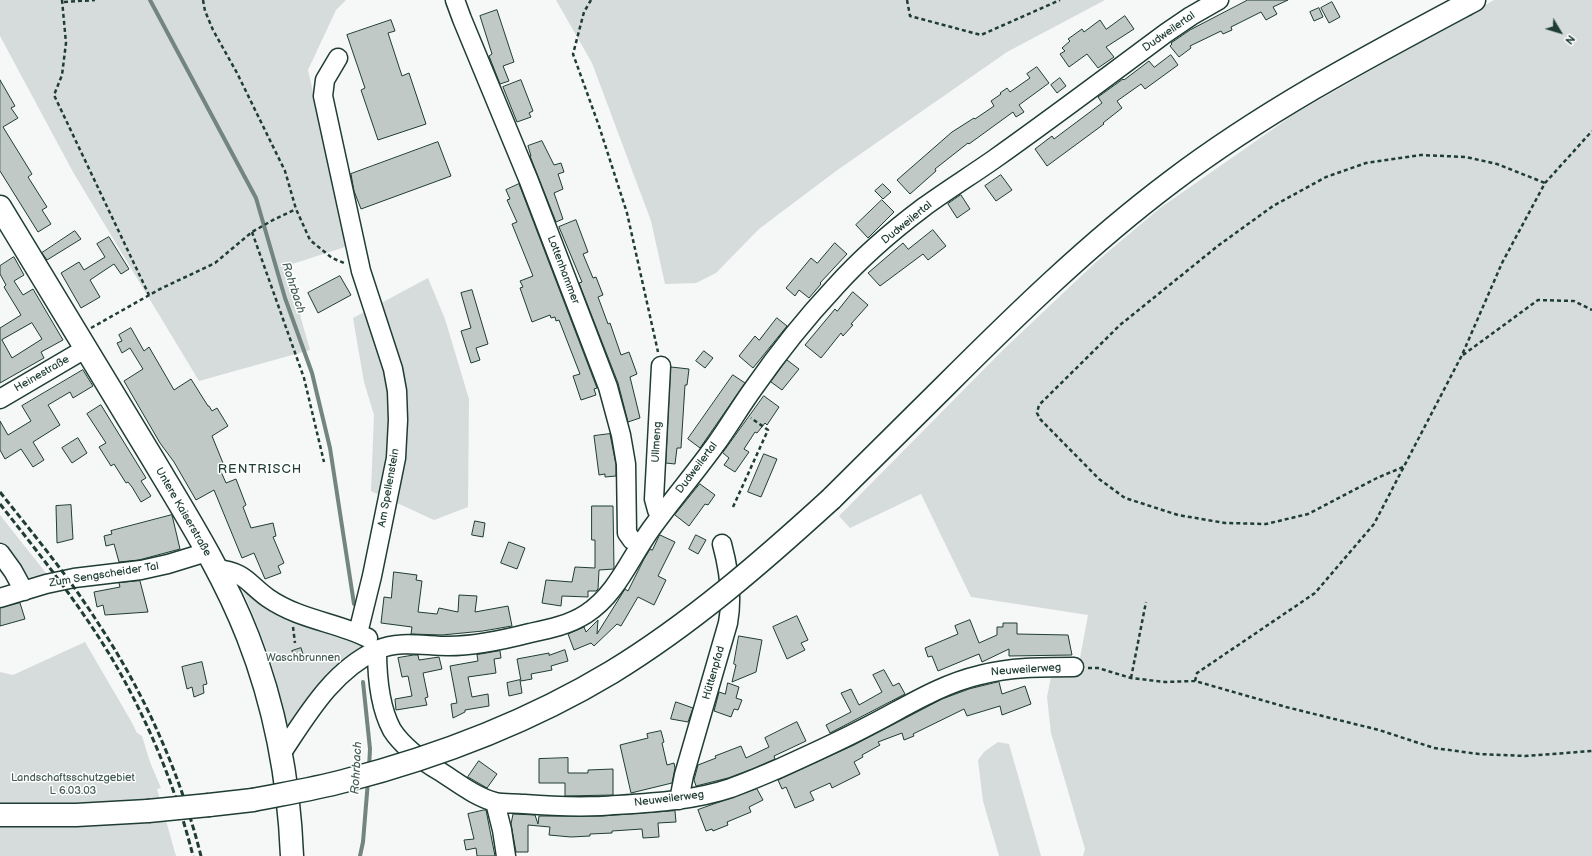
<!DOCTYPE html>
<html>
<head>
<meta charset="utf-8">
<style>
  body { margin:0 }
  #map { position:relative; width:1592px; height:856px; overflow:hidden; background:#f6f7f7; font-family:"Balsamiq Sans",sans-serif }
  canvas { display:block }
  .north { position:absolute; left:1540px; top:12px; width:40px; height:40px; -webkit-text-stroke:3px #fff; paint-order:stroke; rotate:128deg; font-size:11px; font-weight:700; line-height:16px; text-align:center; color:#1f3d34 }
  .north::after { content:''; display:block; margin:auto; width:14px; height:18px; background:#1f3d34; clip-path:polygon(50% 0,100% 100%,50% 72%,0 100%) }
</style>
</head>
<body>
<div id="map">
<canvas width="1592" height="856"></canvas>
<div class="north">N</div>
</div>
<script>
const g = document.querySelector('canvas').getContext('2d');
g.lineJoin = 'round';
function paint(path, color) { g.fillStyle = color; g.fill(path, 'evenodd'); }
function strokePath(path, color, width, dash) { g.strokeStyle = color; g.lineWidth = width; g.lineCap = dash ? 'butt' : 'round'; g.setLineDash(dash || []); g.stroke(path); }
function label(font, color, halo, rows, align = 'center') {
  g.font = font + ' "Balsamiq Sans",sans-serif'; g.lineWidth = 3; g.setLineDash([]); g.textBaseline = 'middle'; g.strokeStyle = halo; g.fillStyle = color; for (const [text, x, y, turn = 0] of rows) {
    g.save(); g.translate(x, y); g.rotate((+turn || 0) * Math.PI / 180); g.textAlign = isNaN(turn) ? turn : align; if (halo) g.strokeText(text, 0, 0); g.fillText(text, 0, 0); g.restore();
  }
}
paint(new Path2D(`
  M0 0H346L336 10 308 70 348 246 286 266 310 350 199 381 73 172 0 36Z
  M556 0H1105L1007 52 836 171 759 229 716 273 696 283 665 284 651 221 592 63Z
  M1494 0H1592V856H1083L1085 849 1051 733 1047 697 1051 677 1077 674 1088 615 971 597 921 494 850 528 839 516 1003 350 1096 262 1160 208 1296 113Z
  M428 278 445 319 469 399 468 507 434 520 371 491 374 415 364 382 353 318Z
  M0 515 46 573 49 577 31 579 26 574 0 541Z
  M240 584 257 598 294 622 365 647 291 725 286 724C278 673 260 631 240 584Z
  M85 642 131 721 137 733 142 736 150 762 161 788 157 789 176 856H0V672L13 675Z
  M998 742 1009 744 1041 856H999L983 801 978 760 984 752Z`), '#d6dcdb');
strokePath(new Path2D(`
  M150 0 256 198 285 298 312 373 330 448 354 604
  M363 682 370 749 369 768
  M360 856 363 842 368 781`), '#72857f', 4);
const building = new Path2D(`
  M1248 0H1288L1273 7 1277 14 1266 20 1261 12 1231 27 1232 30 1223 34 1221 31 1190 46 1191 48 1179 57 1170 46 1172 44 1171 43 1190 30Z
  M1332 2 1340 17 1329 23 1321 8Z
  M1319 8 1323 17 1314 21 1310 12Z
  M497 10 514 62 503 66 509 81 500 84 489 56 492 54 480 16Z
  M1125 16 1134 29 1106 47 1114 57 1098 68 1087 54 1069 67 1060 54 1065 51 1062 48 1070 41 1068 39 1082 29 1084 32 1100 20 1106 29Z
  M391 20 395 31 388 33 402 76 409 73 426 124 378 140 361 90 365 88 347 35Z
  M1171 55 1178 65 1145 89 1141 84 1117 101 1122 108 1103 123 1104 124 1047 166 1035 149 1052 136 1054 139 1102 103 1098 97 1123 79 1124 80 1149 61 1154 67Z
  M1037 67 1049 83 1019 105 1024 112 1016 117 1013 112 969 144 968 143 935 169 936 171 910 194 897 180 952 132 974 118 975 119 994 106 991 101 1001 94 1000 93 1007 88 1010 92 1030 78 1027 74Z
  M1060 78 1066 86 1057 93 1051 85Z
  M0 80 15 106 11 108 18 118 3 127 32 174 28 177 47 207 42 210 51 224 38 232 0 171Z
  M521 80 533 111 529 113 531 117 517 122 503 87Z
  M542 141 554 165 561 163 564 172 558 174 563 189 554 193 563 219 556 222 530 156H531L528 146Z
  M438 142 451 176 361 209 354 191 351 174Z
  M1001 175 1012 190 996 201 985 186Z
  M519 184 597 388 594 389 596 395 581 400 573 376 580 374 559 320 556 321 555 317 551 318 550 315 532 322 520 288 523 287 520 281 533 276 512 224 517 222 507 200 510 199 506 190Z
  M883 184 891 192 883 199 875 191Z
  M961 195 970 209 957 218 948 204Z
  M882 200 894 212 868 238 856 225Z
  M576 220 588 252 583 254 593 278 596 277 603 295 598 297 608 324 610 323 621 355 629 352 637 374 630 377 640 418 628 422 618 383 579 283 582 282 559 227Z
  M933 230 946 246 928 260 923 254 880 286 868 273 903 243 908 249Z
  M75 231 81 239 47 260 42 253Z
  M109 237 129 269 121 274 114 264 90 280 100 297 81 308 61 273 79 262 84 270 105 257 97 244Z
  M835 243 847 254 820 283 821 284 809 298 799 290 795 296 786 288 811 258 817 263Z
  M14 257 24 275 14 281 23 295 33 289 63 340 41 352 44 358 0 383V328L21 315 4 287 6 285 0 274V266ZM32 323 42 339 12 358 2 340Z
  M340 276 351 295 318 313 308 293Z
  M472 290 488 344 476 348 480 360 471 363 461 331 471 328 461 293Z
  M853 292 868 305 851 324 853 325 843 336 841 333 821 358 805 345 835 309 837 311Z
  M777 318 787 326 753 368 739 356 755 336 759 340Z
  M131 328 144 351 149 347 174 390 191 379 208 406H209L212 411 217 408 228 426 212 436 223 463 218 465 226 483 236 479 246 505 243 507 251 528 273 523 276 536 273 537 284 563 278 566 281 573 265 579 254 553 242 558 214 490 196 500 174 462 160 443 124 381 143 369 130 348 122 353 117 343 122 341 119 335Z
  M704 351 713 358 705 368 696 361Z
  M787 360 799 369 782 390 771 382Z
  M671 367 689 369 687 385H685L681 448H677L675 464 666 463Z
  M83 370 93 386 73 398 70 392 48 405 60 425 33 442 44 460 33 467 21 449 5 459 0 450V421L8 435 31 421 22 406Z
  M733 375 745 383 700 448 688 439Z
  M764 396 779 407 767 425 765 423 757 433 755 432 744 449 749 452 735 472 724 465 729 458 723 453Z
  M101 405 146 478 141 481 151 496 141 502 132 487 128 482 126 483 114 464 111 466 99 447 106 443 87 414Z
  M610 434 616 465V476L605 477V474L599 475 594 436Z
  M78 438 87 453 72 463 62 448Z
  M764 454 777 459 761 497 748 492Z
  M700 484 715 495 708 505 705 504 689 526 675 515Z
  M71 505 73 539 57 543 56 506Z
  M592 506H613L614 569 599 570 598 589 596 591H588V597L562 596 561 606 542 603 546 580 572 582 575 567 595 568V540H592Z
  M172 515 180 549 139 560 119 562 114 544 106 546 104 536 112 534 111 531Z
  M475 521 485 523 483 537 472 535Z
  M660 535 675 542 658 576 666 580 654 605 638 597 621 626 617 624 594 646 591 643 574 650 568 634 584 627 586 632 598 620 597 634 625 589 628 591 644 559 650 549 652 550Z
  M696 535 706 540 698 554 689 549Z
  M509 542 525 548 517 569 501 563Z
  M394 572 417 575 416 580 422 581 418 612 437 614 439 608 458 612 459 595 477 596 475 612 508 606 512 626 483 631 442 635 411 634 412 627 381 623 384 597 391 598Z
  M140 581 148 612 105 615 103 605 97 607 94 592 120 587 119 583Z
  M20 603 25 619 0 626V608Z
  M797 616 808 640 801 643 805 650 787 659 773 627Z
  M970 620 979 643 997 635V627H1003V623H1017V634L1068 635 1072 655 1009 656V649L982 662 979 654 938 671 932 656 928 657 925 648 958 634 955 626Z
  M739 636 762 640 756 672 732 682 736 665 734 664Z
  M301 648 304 657 295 660 292 651Z
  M565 650 568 661 551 666 552 670 531 674 532 679 521 681 517 659 549 653V655Z
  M500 651 501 658 494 659 496 673 468 677 472 697 488 694 489 706 465 710V712L453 718 451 704 457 703 450 666 478 661 477 655Z
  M414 655H418L419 660 439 657 442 669 423 673 428 697 425 698 427 705 396 710 395 699 412 696 408 676 402 677 398 658Z
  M202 662 207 684 203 685 204 693 194 697 192 687 187 689 182 667Z
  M884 670 893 686 899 683 905 694 830 733 826 725 851 712 841 693 851 689 859 705 882 692 873 675Z
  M520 680 522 693 509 696 507 683Z
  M999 682 1002 694 1025 686 1031 704 1002 715 1000 706 967 716 964 709 913 734 914 736 904 740 902 733 878 742 880 745 862 755 863 757 854 762 860 774 832 788 830 783 810 792 814 800 795 808 786 787 782 789 778 780 854 745 942 699 969 689Z
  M728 683 739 687 736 698 742 700 738 710 734 709 731 717 714 711 719 692 725 694Z
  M676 702 693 708 688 722 671 719Z
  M797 722 806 741 774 756 775 759 752 769 728 778 696 786 694 780 698 765 716 758 715 756 741 746 746 758 769 747 765 738Z
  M661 731 664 742 662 743 667 765 674 763 675 768 672 783 631 793 620 745 648 738 647 734Z
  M568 758V773H588V770L613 769V795L565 796V783H539V759Z
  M479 761 497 774 487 788 468 777Z
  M757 789 763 800 749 807 751 812 727 822 728 825 713 831 712 829 706 831 698 810Z
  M484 810H486L495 856H477L476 848 466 850 464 840 474 839 468 814Z
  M675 811 676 822 658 823 659 837 643 838 642 829 612 831V833L590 834V836L571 837 549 835 550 827 528 825V852H516L511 824 513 814 535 815 538 824 539 816H601Z`);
paint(building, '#c0c9c6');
strokePath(building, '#1f3d34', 1);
const minor = new Path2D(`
  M455 0 462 19 529 181 608 387 621 435 626 464 627 533 632 540 639 545
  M338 58 325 80 323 96 361 271 393 369 397 391 398 420 396 458 372 576 358 633
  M0 399 85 349
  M660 516 657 510 654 499 661 366
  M0 553 13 571 24 591
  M216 569C246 572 247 583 268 598 300 620 336 622 368 638
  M0 598 46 584 74 578 141 570 168 564 207 552
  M377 650C377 676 379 706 392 730 403 747 424 762 441 772 458 783 476 797 495 802 504 804 514 803 524 804 549 806 575 807 601 806 645 803 689 802 731 788 747 782 764 775 780 768 811 754 842 740 872 724 907 706 941 684 980 675 1010 667 1042 667 1074 667
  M281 754C307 715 332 671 377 650 399 640 425 646 448 646 476 646 503 640 530 633 549 629 569 625 586 614 617 594 630 558 651 529 672 500 695 473 716 444 729 426 740 407 753 389 778 353 805 319 835 287 861 258 892 231 924 207 946 191 970 176 993 160 1051 119 1108 76 1166 33L1191 16 1219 0
  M679 800 684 775 728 623C733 596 729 570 722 544
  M495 802 502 830 506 856`);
const major = new Path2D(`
  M0 207C51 292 103 376 154 461 188 518 224 575 248 637 275 706 289 782 292 856
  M831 499C869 461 907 424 945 386 1017 314 1090 243 1171 182 1266 110 1369 56 1474 0
  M209 805 253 800
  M0 815H76L148 811`);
strokePath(minor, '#1f3d34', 21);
strokePath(major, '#1f3d34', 25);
strokePath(new Path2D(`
  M62 0 66 43 62 75 54 95 149 295
  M203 0 205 11 213 30 237 73 285 171 296 209 310 240 332 258 344 263
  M591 0 584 12 573 54 599 126 627 213 658 352
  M907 0 910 16 981 35 1060 0
  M64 2 95 0
  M252 232 304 378 324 462
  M91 328 160 289 215 263 252 232 273 220 296 209
  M1463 355 1538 300 1574 301 1592 310
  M1403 467 1377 478 1308 514 1266 524 1225 523 1178 515 1125 498 1099 479 1040 419 1037 413 1039 405 1120 325 1219 245 1273 206 1326 177 1366 163 1421 155 1466 157 1497 164 1545 183
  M733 507 768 430 751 418
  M293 627 295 643
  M1088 668H1098L1131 678 1165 682 1195 681 1286 707 1379 730 1434 748 1479 754 1525 756 1592 751
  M1131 678 1146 602
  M1195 681 1197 673 1315 593 1374 524 1462 355 1502 263 1545 183 1592 131`), '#1f3d34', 2.5, [4, 3]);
strokePath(minor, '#fff', 18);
strokePath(major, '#fff', 22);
strokePath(new Path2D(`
  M0 492C34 535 69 577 98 623 145 694 180 773 201 856
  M0 504C40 555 81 606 114 662 149 723 176 788 193 856`), '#1f3d34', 3, [6, 3]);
const majorBridge = new Path2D(`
  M253 800C283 794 314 789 344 781 437 757 529 722 612 672 692 623 762 562 831 499
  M148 811 209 805`);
strokePath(majorBridge, '#1f3d34', 25, []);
strokePath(majorBridge, '#fff', 22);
label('11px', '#1f3d34', '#fff', [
  ["Dudweilertal",1169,32,-35],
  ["Dudweilertal",907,223,-39],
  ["Lottenhammer",563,270,69],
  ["Heinestraße",42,374,-30],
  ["Ullmeng",657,442,-87],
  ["Dudweilertal",697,468,-53],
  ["Am Spellenstein",389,488,-80],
  ["Untere Kaiserstraße",183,512,60],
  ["Zum Sengscheider Tal",104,575,-9],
  ["Neuweilerweg",1026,670,-4],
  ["Hüttenpfad",714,673,-74],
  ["Neuweilerweg",669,799,-7]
]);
label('11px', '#445d55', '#fff', [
  ["Waschbrunnen",303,658],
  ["Landschaftsschutzgebiet",73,778],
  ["L 6.03.03",73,791]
]);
label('italic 12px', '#49615a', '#fff', [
  ["Rohrbach",293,288,72],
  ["Rohrbach",357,768,-87]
]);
g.letterSpacing = '1px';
label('13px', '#1f3d34', '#fff', [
  ["RENTRISCH",260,470]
]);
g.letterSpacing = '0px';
</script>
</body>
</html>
